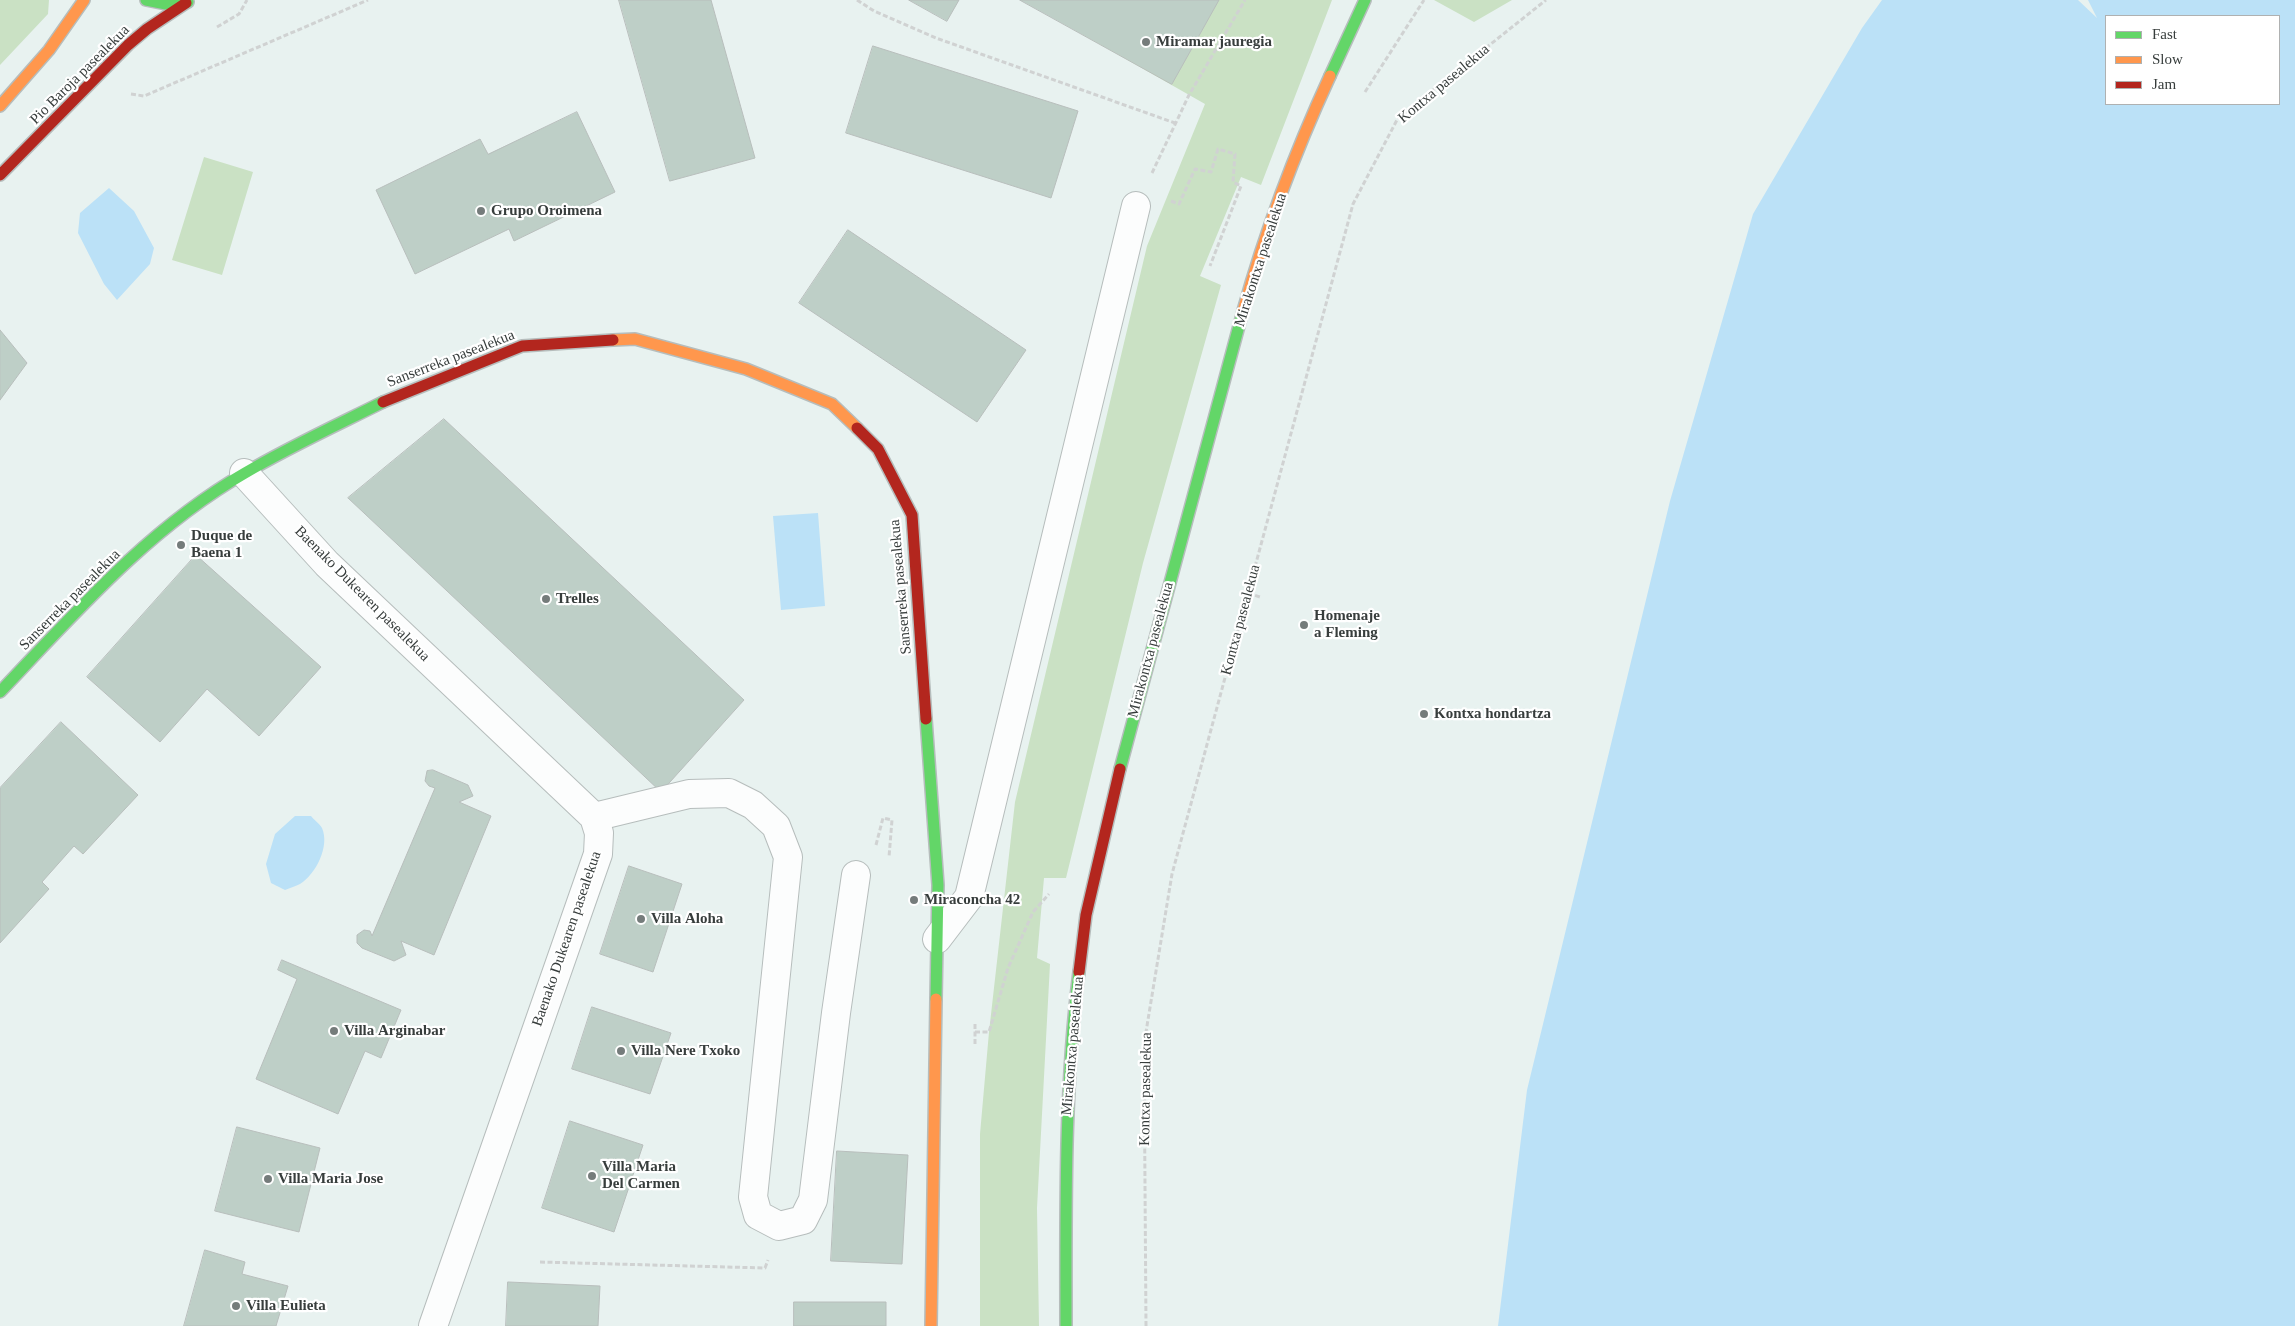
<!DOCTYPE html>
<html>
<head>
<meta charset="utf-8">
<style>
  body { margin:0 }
  #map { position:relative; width:2295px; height:1326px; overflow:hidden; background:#e8f2f0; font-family:Georgia,serif }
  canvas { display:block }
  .legend { position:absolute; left:2105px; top:15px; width:175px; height:90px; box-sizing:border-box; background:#fff; border:1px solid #afb1b1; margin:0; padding:6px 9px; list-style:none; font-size:15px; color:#373d3c }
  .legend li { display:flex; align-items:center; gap:10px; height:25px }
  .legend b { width:25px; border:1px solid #afb1b1 }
</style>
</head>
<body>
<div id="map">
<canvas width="2295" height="1326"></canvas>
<ul class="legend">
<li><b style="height:6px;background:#63d668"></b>Fast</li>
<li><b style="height:6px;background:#ff974d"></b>Slow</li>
<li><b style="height:6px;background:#b3261e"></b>Jam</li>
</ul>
</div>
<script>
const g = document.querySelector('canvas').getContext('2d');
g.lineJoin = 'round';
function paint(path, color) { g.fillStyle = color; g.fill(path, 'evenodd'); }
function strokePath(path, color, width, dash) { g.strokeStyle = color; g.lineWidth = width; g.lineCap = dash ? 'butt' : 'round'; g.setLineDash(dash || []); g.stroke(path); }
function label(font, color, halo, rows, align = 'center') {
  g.font = font + ' Georgia,serif'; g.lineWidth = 4.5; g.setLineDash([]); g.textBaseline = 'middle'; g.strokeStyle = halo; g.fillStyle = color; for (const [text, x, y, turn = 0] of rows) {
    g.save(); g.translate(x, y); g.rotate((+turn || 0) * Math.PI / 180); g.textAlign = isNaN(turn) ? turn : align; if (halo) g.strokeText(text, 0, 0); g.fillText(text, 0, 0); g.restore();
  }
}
paint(new Path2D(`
  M0 0H49L48 14 0 65Z
  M1022 0H1332L1261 185 1241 177 1200 276 1221 285 1143 563 1066 878H1044L1037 958 1050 964 1037 1208 1039 1326H980V1134L989 1032 1015 802 1147 246 1205 104Z
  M1434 0H1512L1474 22Z
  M204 157 253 172 222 275 172 260Z`), '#cae1c4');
paint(new Path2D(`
  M1882 0H2078L2097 18 2088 0H2295V1326H1498L1527 1090 1670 501 1753 214 1862 28ZM2106 16H2279V104H2106Z
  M109 188 134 211 154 248 150 264 117 300 104 284 78 233 80 213Z
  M818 513 825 606 781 610 773 516Z
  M295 816H311C314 820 320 824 322 828 330 846 316 874 300 884 296 886 290 888 285 890L271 883 266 864 275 834Z`), '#bbe1f7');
const building = new Path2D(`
  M619 0H711L755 158 670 181Z
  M909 0H959L947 21Z
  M1020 0H1219L1172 84Z
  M873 46 1078 111 1051 198 846 133Z
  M577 112 615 192 514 241 509 229 415 274 376 190 480 139 488 154Z
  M848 230 1026 350 977 422 799 303Z
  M0 330 27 363 0 400Z
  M444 419 744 700 661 792 348 498Z
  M196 555 321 667 259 736 207 689 160 742 87 677Z
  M61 722 138 795 83 854 74 846 42 882 49 889 0 943V788Z
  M433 770 468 785 473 796 459 802 491 816 434 955 401 941 406 955 394 961 362 948 357 943V935L364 930 370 931 372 936 435 788 429 786 425 781 427 771Z
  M629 866 682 884 653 972 600 954Z
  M282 960 401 1010 381 1058 365 1051 338 1114 256 1079 297 979 278 970Z
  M592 1007 671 1033 650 1094 572 1069Z
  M570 1121 643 1145 614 1232 542 1208Z
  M237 1127 320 1148 299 1232 215 1211Z
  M837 1151 908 1155 902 1264 831 1261Z
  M205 1250 245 1262 242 1274 288 1286 276 1326H184Z
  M508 1282 600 1286 598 1326H506Z
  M794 1302H886V1326H794Z`);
paint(building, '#becfc7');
strokePath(building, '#b8bebc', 1);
const street = new Path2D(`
  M244 473 327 564 594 817 599 833 598 854 433 1326
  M594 817 689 794 729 793 753 805 776 826 788 857 753 1197 758 1215 779 1226 803 1220 813 1200 836 1013 856 875
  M937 939 969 897 1136 206`);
const fast = new Path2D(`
  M146 0 166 4 188 2
  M1330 76 1365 0
  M0 692C75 613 149 528 245 473 289 447 337 425 383 402
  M926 719 938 885 936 999
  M1120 769 1243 311
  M1066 1326C1066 1208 1064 1090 1079 972`);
const slow = new Path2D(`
  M0 106 49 50 84 0
  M1243 311C1265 232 1296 150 1330 76
  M613 340 635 339 746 369 832 404 857 428
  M931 1326 936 999`);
const jam = new Path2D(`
  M0 175 128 45 147 29 186 3
  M383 402 522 346 613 340
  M857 428 878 449 912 515 926 719
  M1079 972 1086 915 1120 769`);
strokePath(street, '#b6bdbc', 30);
strokePath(fast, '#b6bdbc', 14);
strokePath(slow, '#b6bdbc', 14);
strokePath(jam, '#b6bdbc', 14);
strokePath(new Path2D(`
  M857 0 874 11 936 38 1175 123
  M217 27 239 14 247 0
  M1365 92 1424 0
  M131 94 144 96 368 0
  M1152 173 1189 95 1245 0
  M1171 201 1179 204 1195 169 1211 172 1218 149 1235 154 1233 182 1241 186 1210 266
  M1248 593 1260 597
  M876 845 883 818 892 820 889 857
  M975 1032H989L1008 968 1033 912 1049 894
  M975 1044V1023
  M540 1262 765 1268 768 1260
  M1146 1326 1144 1044 1172 874 1353 204 1398 118 1546 0`), '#d0d2d2', 3, [5, 2.5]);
strokePath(street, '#fcfdfd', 28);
strokePath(fast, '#63d668', 11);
strokePath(slow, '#ff974d', 11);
strokePath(jam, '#b3261e', 11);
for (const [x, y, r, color] of [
  [1146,42,5,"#757c7b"],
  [481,211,5,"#757c7b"],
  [181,545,5,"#757c7b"],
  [546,599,5,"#757c7b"],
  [1304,625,5,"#757c7b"],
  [1424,714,5,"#757c7b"],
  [914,900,5,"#757c7b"],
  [641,919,5,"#757c7b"],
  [334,1031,5,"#757c7b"],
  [621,1051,5,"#757c7b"],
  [592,1176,5,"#757c7b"],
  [268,1179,5,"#757c7b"],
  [236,1306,5,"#757c7b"]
]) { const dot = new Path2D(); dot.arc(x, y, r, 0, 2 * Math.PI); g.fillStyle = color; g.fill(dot); strokePath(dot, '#fff', 2); }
label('bold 15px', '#373d3c', '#fff', [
  ["Miramar jauregia",1156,42],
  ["Grupo Oroimena",491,211],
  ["Duque de",191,536],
  ["Baena 1",191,553],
  ["Trelles",556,599],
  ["Homenaje",1314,616],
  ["a Fleming",1314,633],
  ["Kontxa hondartza",1434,714],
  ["Miraconcha 42",924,900],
  ["Villa Aloha",651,919],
  ["Villa Arginabar",344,1031],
  ["Villa Nere Txoko",631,1051],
  ["Villa Maria",602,1167],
  ["Del Carmen",602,1184],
  ["Villa Maria Jose",278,1179],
  ["Villa Eulieta",246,1306]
], 'left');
label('15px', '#373d3c', '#fff', [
  ["Pio Baroja pasealekua",80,75,-45],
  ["Kontxa pasealekua",1444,84,-40],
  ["Mirakontxa pasealekua",1261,260,-72],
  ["Sanserreka pasealekua",451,359,-21],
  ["Sanserreka pasealekua",901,587,-95],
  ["Baenako Dukearen pasealekua",362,594,45],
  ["Sanserreka pasealekua",70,600,-45],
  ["Kontxa pasealekua",1241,620,-75],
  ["Mirakontxa pasealekua",1151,650,-75],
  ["Baenako Dukearen pasealekua",567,939,-71],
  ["Mirakontxa pasealekua",1073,1046,-85],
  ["Kontxa pasealekua",1146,1089,-89]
]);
</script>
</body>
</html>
